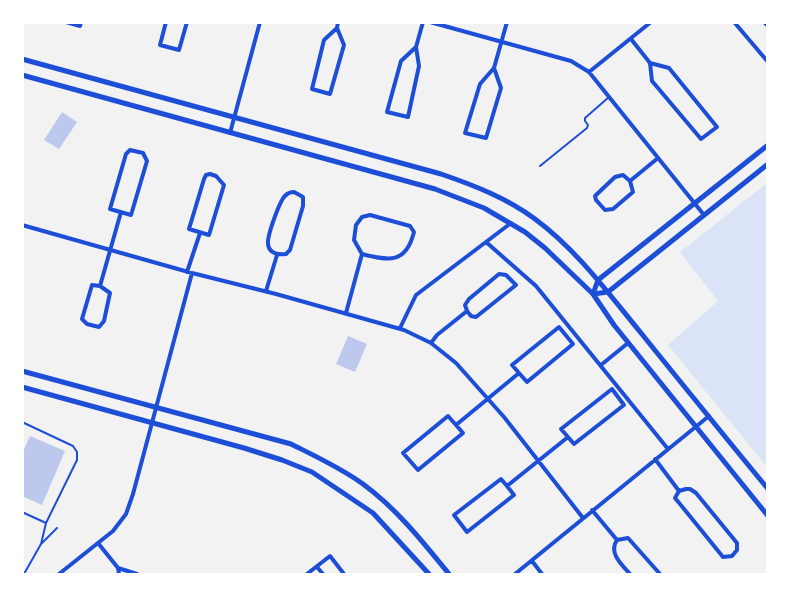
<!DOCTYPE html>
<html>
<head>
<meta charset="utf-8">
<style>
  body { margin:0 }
  #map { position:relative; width:790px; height:597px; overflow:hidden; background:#f2f2f2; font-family:"Source Sans 3",sans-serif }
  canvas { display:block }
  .frame { position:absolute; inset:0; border:24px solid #fff; pointer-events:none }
</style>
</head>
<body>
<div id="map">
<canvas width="790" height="597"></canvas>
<div class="frame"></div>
</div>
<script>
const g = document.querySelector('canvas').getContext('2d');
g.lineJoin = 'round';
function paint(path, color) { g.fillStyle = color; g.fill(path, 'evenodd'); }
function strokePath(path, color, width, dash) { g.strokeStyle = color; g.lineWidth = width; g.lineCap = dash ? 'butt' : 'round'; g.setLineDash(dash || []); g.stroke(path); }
paint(new Path2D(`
  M767 183V467L668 345 718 301 680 252Z`), '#dbe4f7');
paint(new Path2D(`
  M62 112 77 122 59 149 44 140Z
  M348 336 367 344 355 372 336 364Z
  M30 436 65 451 42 505 22 496V454Z`), '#bdc9ec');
strokePath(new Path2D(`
  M540 166 587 128 588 125 585 121V118L609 97
  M22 422 73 446 77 452V460L46 523 41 544
  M22 512 46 523
  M24 574 41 544 57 528`), '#1d4ed8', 2);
strokePath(new Path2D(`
  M66 22 80 26 81 22
  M166 22 160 45 179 50 187 22
  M430 22 571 61 589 72 704 215
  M734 22 768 62
  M764 22 768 26
  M337 28 344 45 330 94 312 89 324 40 337 28 338 22
  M631 39 650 63 652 81 701 139 717 127 669 68 650 63
  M416 47 401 61 387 112 408 117 419 66 416 47 423 22
  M494 68 501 88 486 138 465 133 480 84 494 68 507 22
  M589 72 651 22
  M230 133 260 22
  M130 150 143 153 147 161 131 215 110 209 126 154Z
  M210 174 216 176 224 185 209 235 189 229 204 179 206 175Z
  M623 175 630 181 633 192 613 209 605 210 596 200 595 196 615 177Z
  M630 181 658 158
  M294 192 303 197V206L290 250 286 254C279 255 269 254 268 244 267 236 280 199 286 195 288 193 292 192 294 192Z
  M370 215 410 226 414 232C406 264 389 261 362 254L354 240 356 225 362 217Z
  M22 225 192 273 276 294 404 330 431 343 456 363 504 417 583 518
  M486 242 536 286 668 449
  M187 272 200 233
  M92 285 100 286 110 293 104 321 99 327 87 324 82 319Z
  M100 286 121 212
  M266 291 277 255
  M346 313 362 254
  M400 328 416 295 511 223
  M431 343 437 335 467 311 465 305 469 299 499 274 506 275 516 285 476 317 471 316 467 311
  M601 365 628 343
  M456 425 463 433 418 470 403 453 448 416 456 425 519 373 512 365 559 327 573 344 527 382 519 373
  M655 459 679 491
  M507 486 514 495 467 532 454 515 501 479 507 486 568 437 561 429 612 389 624 405 574 444 568 437
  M686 489H690L696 493 737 543V550L732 556 723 557 680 504 675 498 679 491Z
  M592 510 617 540
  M617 540 628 538 660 574
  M617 540C608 553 622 565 630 574
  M98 543 118 568 119 574
  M532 561 542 574
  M317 567 323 574
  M118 568 137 574
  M59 574 113 531 126 514 133 494 192 273
  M307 574 330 556 344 574
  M515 574 709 416`), '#1d4ed8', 4);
strokePath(new Path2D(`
  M22 59 441 174C473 185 507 198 535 219 577 250 608 293 641 333 683 385 725 437 768 489
  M22 75 435 189 484 208 525 232 545 248 593 294 614 325 768 516
  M768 145 598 280 593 294 608 292 768 164
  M22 371 291 444C315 456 341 468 363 484 397 509 423 542 449 574
  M22 387 244 448 282 460 312 472 373 513 429 574`), '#1d4ed8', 5);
</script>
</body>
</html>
